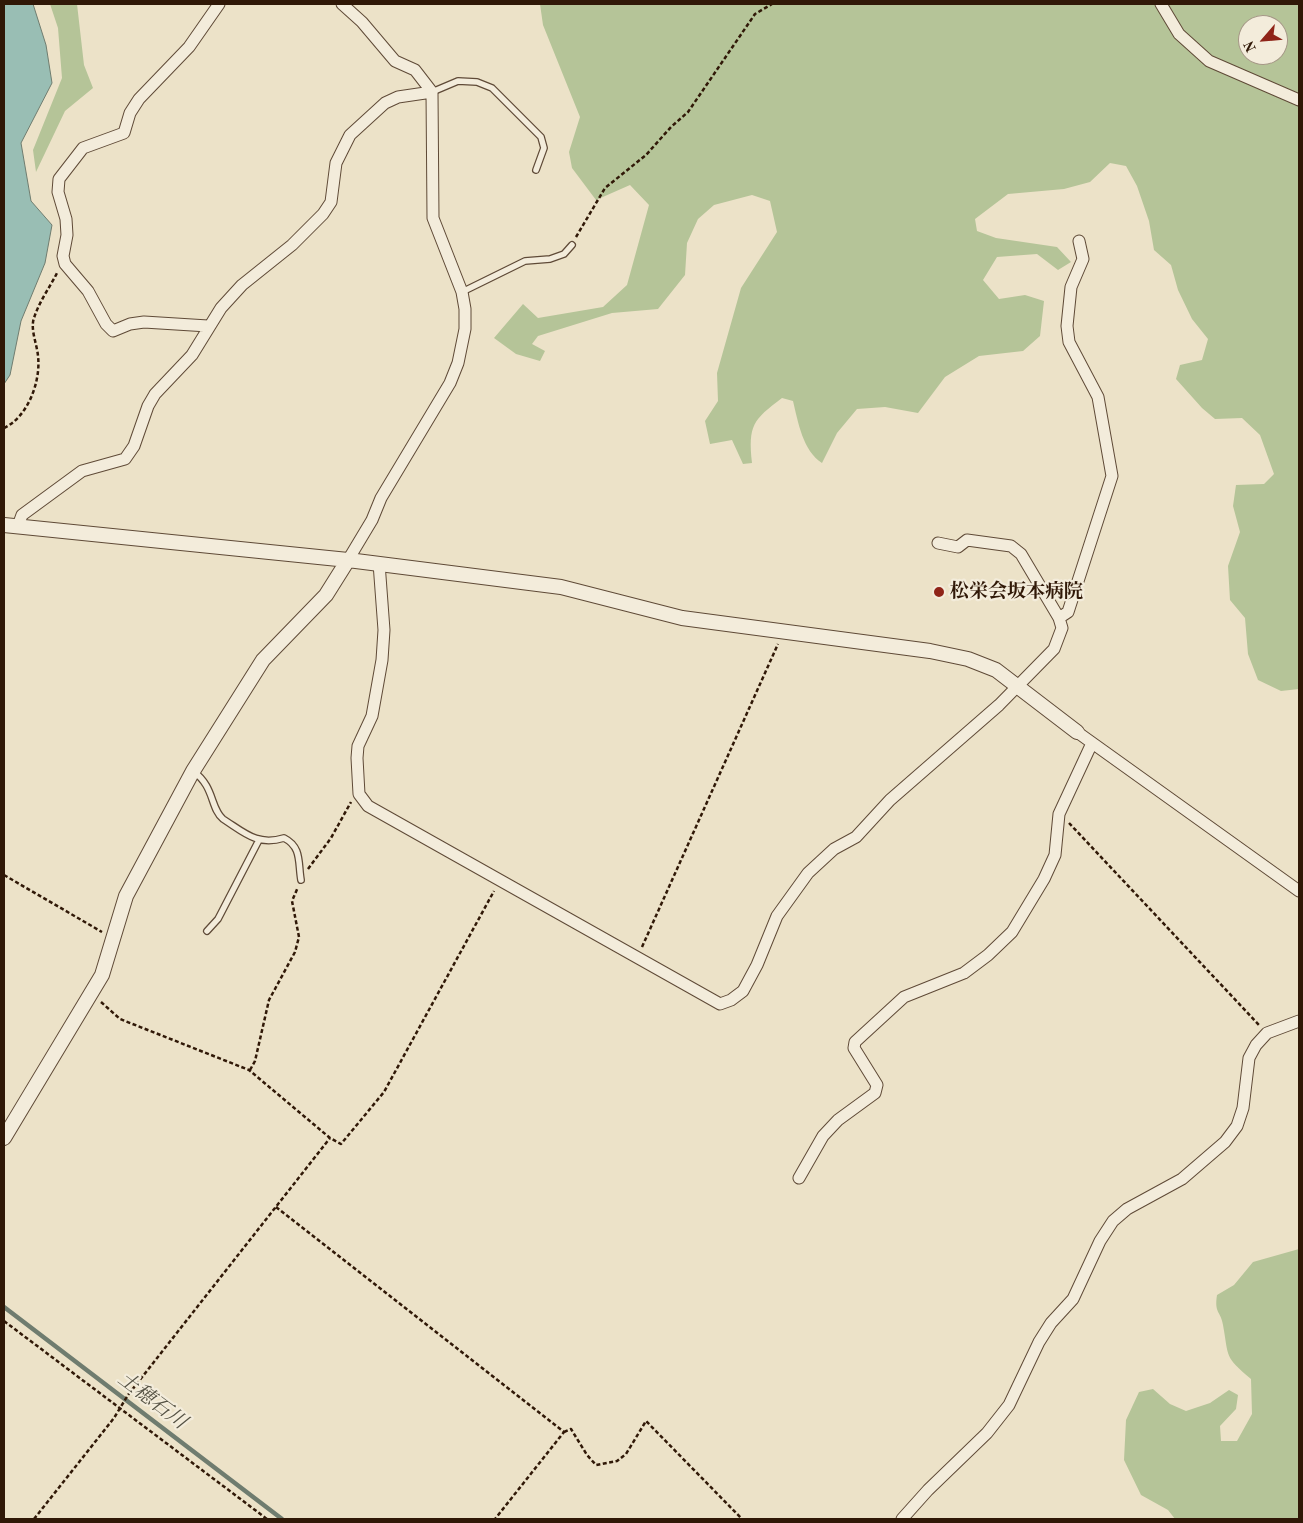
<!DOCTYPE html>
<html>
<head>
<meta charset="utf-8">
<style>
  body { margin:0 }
  #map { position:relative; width:1303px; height:1523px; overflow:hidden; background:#ece2c8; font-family:"Old Standard TT",serif }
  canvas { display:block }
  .frame { position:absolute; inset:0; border:5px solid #301807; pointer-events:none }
  .north { position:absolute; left:1238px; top:15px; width:50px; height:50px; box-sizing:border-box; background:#f3ecdb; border:1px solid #a59786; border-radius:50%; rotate:243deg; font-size:14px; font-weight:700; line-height:20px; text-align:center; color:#301807 }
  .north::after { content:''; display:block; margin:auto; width:18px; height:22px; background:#8f2418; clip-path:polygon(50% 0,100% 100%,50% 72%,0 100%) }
</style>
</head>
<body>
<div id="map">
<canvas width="1303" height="1523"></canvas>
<div class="frame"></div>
<div class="north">N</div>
</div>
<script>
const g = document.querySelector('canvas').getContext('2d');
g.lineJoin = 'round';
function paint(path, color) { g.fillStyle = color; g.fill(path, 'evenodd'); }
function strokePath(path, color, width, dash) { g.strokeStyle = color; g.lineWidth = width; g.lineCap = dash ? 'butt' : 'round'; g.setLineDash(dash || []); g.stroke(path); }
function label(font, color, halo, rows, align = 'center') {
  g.font = font + ' "Old Standard TT","Noto Serif JP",serif'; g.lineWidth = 4.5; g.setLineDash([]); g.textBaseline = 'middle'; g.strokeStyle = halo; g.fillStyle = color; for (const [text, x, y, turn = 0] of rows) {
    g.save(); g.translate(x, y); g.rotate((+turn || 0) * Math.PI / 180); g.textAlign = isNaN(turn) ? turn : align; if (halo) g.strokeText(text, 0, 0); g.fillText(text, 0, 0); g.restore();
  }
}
paint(new Path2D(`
  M50 4H77L84 65 93 88 65 111 36 172 33 150 62 78 58 28Z
  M540 4H1299V689L1281 691 1258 680 1248 654 1245 618 1230 600 1228 566 1240 532 1233 506 1236 485 1264 484 1274 474 1260 435 1242 418 1215 419 1202 408 1176 379 1180 365 1202 360 1208 339 1192 319 1178 290 1171 265 1154 250 1149 221 1137 186 1126 166 1110 163 1090 182 1064 189 1008 194 975 219 977 231 996 238 1057 247 1071 262 1058 270 1037 254 997 257 983 280 999 299 1025 295 1044 301 1040 336 1023 351 979 356 945 377 918 413 885 407 857 409 837 433 822 463C803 451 798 422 793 401L782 398C753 420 748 425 752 463L743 464 732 440 710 444 705 421 718 401 717 373 741 288 777 232 770 201 752 195 714 205 698 219 687 243 685 275 658 309 612 313 538 336 532 344 545 351 540 361 516 354 494 338 523 304 538 318 603 307 627 285 649 205 630 185 596 200 572 168 569 152 580 117 543 25ZM1248 25H1278V55H1248Z
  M1299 1249V1519H1175L1168 1510 1141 1495 1124 1460 1126 1420 1139 1392 1153 1389 1170 1404 1186 1411 1210 1403 1229 1390 1238 1395 1236 1409 1220 1426 1221 1441H1237L1252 1414 1251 1379C1224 1356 1229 1358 1223 1325 1221 1311 1214 1314 1217 1295L1234 1285 1253 1262Z`), '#b5c498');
const water = new Path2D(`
  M4 4H33L46 45 52 83 21 143 31 201 52 225 45 263 21 321 10 375 4 384Z`);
paint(water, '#99beb4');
strokePath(water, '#6f7c6f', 1);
strokePath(new Path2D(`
  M4 1307 282 1519`), '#6f7c6f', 4.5);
const service = new Path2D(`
  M432 92 458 81 477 82 492 88 541 137 544 148 536 170
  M462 292 525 261 550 259 564 254 572 245
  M193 771C215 787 210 808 223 819 245 833 257 846 284 838 302 847 298 863 301 880
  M207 931 218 919 259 840`);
const minor = new Path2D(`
  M342 4 362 22 395 61 415 70 432 92 433 218 462 292 465 309V329L458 363 450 383 381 498 372 520 348 560
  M1161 4 1179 34 1209 61 1299 100
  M208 326 144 322 130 324 113 331 106 324 88 291 65 264 63 256 67 235 66 219 58 192 59 179 83 148 124 133 130 113 139 99 189 47 219 4
  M18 526 22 515 82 471 125 459 134 446 148 406 155 394 192 355 221 308 242 285 292 245 323 214 331 202 336 163 350 135 385 103 398 97 432 92
  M379 563 384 630 382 660 372 716 358 746 357 758 359 794 368 806 720 1004 731 1000 743 991 757 965 777 916 808 873 834 849 856 837 890 800 999 705 1054 649 1062 628 1059 618 1021 554 1011 546 967 540 958 547 938 543
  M1059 618 1068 612 1112 476 1098 397 1069 342 1067 326 1071 287 1083 259 1079 241
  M1077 732 1299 891
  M799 1178 823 1136 838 1120 875 1093 877 1085 854 1048 855 1042 904 997 964 973 988 955 1012 932 1044 879 1055 855 1059 814 1092 743
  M902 1519 928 1490 987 1433 1009 1405 1039 1342 1051 1323 1073 1299 1100 1241 1113 1221 1127 1209 1182 1179 1225 1142 1237 1126 1243 1108 1249 1058 1256 1045 1267 1033 1299 1021`);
const tertiary = new Path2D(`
  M4 525 348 560 561 587 682 618 930 651 968 659 996 670 1077 732
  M4 1138 102 975 126 896 193 771 263 660 326 595 348 560`);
strokePath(service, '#5f4a37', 8);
strokePath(minor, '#5f4a37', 13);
strokePath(tertiary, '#5f4a37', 16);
strokePath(new Path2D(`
  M576 237 605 188 646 155 671 127 688 112 755 14 772 4
  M4 428C28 417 41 381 38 356 37 344 30 329 34 318 39 302 50 287 57 273
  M1069 823 1259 1025
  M308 869 331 838 351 802
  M4 875 102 932
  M642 947 778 644
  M101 1002 120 1019 249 1070 330 1138 341 1144 384 1092 494 891
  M250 1070 255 1061 269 1000 295 952 299 937 292 901 298 887
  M276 1207 564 1432 495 1519
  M4 1321 267 1519
  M564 1432 571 1429 587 1455 596 1465 617 1461 626 1454 646 1421 742 1519
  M34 1519 114 1418 128 1395 330 1138`), '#301807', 2.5, [4, 2.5]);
strokePath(service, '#f3ecdb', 5.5);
strokePath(minor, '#f3ecdb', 11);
strokePath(tertiary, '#f3ecdb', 14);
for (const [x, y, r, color] of [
  [939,592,6,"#8f2418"]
]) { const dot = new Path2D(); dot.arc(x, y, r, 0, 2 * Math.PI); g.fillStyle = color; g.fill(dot); strokePath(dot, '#f3ecdb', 2); }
label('bold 19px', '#301807', '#f3ecdb', [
  ["松栄会坂本病院",950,592]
], 'left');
label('italic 20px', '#555244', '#f3ecdb', [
  ["土穂石川",152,1401,37]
]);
</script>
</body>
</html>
